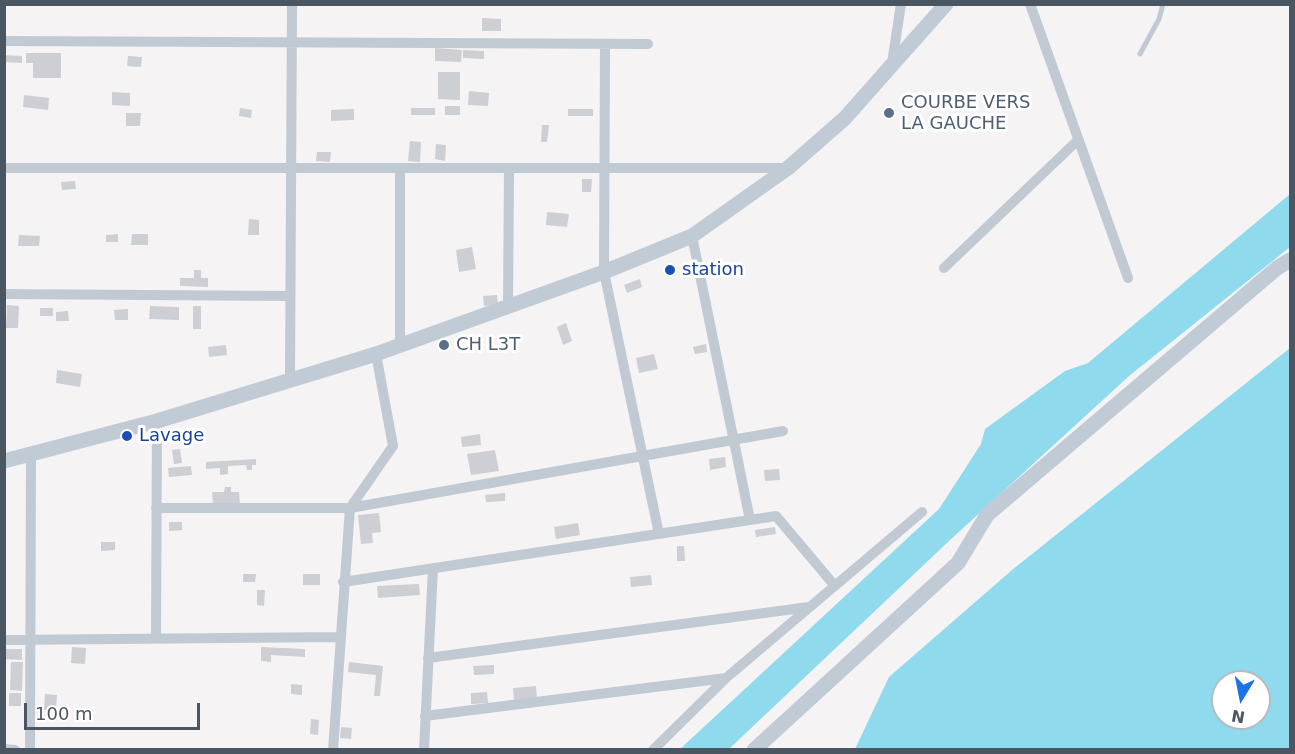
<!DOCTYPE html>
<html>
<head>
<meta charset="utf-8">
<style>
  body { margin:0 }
  #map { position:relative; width:1295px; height:754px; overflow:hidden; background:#f5f3f3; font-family:"DejaVu Sans",sans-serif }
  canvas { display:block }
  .frame { position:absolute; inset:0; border:6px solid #4a5661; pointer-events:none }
  .north { position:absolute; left:1211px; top:670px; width:60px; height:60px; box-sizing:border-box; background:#fff; border:2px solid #b7bbc0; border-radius:50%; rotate:190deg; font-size:16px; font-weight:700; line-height:24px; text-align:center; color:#4a5661 }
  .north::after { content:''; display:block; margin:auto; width:21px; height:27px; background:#1a73e8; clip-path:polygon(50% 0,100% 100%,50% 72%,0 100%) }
  .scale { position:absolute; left:24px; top:703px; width:176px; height:27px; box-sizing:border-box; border:3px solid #4a5661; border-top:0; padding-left:8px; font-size:18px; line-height:21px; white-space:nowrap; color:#4a5661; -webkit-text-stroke:4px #fff; paint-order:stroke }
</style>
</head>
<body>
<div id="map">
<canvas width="1295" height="754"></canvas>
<div class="frame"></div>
<div class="north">N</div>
<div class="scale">100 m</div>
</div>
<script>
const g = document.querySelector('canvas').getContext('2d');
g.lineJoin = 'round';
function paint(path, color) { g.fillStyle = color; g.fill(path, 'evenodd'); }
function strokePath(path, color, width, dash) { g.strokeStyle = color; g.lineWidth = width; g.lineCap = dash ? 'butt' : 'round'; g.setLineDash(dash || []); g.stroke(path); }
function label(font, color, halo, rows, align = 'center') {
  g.font = font + ' "DejaVu Sans",sans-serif'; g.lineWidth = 6; g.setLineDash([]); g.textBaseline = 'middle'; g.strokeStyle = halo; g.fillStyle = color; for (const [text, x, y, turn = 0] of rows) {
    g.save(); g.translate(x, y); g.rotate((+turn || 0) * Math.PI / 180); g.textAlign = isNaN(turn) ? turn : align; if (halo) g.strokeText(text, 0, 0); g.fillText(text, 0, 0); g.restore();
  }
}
paint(new Path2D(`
  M1290 194V247L1129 376 949 541 729 749 679 750 939 509 981 444 985 429 1065 371 1088 363Z
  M1290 348V749H855L889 677 1012 570ZM1223 682H1259V718H1223Z`), '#90daee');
paint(new Path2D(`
  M482 18 501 19V31H482Z
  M435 48 462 50 461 62 435 61Z
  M463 50 484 51V59L463 58Z
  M26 53H61V78H33V63H26Z
  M4 55 22 56V63L4 62Z
  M128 56 142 57 141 67 127 66Z
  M438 72H460V100L438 99Z
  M469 91 489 93 488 106 468 105Z
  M112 92 130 93V106L112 105Z
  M24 95 49 98 48 110 23 107Z
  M445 106H460V115H445Z
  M240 108 252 110 251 118 239 116Z
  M411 108H435V115H411Z
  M354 109V120L331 121V110Z
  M568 109H593V116H568Z
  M126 113H141L140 126H126Z
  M542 125H549L547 142H541Z
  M410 141 421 142 420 162 408 161Z
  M436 144 446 145 445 161 435 159Z
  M317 152H331L330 162 316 161Z
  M582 179H592L591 192H582Z
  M75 181 76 189 62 190 61 182Z
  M547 212 569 214 567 227 546 225Z
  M249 219 259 220V235H248Z
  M118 234V242H106V235Z
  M132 234H148V245H131Z
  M19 235 40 236 39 246H18Z
  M472 247 476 269 459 272 456 250Z
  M194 270H201V278H208V287L180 286V278H194Z
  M640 279 642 287 627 293 624 285Z
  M497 295 498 305 484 306 483 296Z
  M7 305 19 306 18 328H6Z
  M150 306 179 307V320L149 319Z
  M193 306H201V329H193Z
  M40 308H53V316H40Z
  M128 309V320H115L114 310Z
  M68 311 69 321H56V312Z
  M566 323 572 341 563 345 557 327Z
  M706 344 707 352 695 354 693 347Z
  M226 345 227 355 209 357 208 347Z
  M654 354 658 369 639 373 636 358Z
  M57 370 82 374 80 387 56 383Z
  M480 434 481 445 462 447 461 437Z
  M180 449 182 463 174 464 172 450Z
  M495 450 499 471 471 475 467 454Z
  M725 457 726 467 710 470 709 459Z
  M256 459V465H252V470H247L246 465 228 466V474L220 475V468L206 469V462Z
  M191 466 192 475 169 477 168 468Z
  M779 469 780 480 765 481 764 470Z
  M225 487H231V492H239L240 504 213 505 212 492H224Z
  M505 493V501L486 502 485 495Z
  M379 513 381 532 372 533 373 543 361 544 358 515Z
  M169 522H182V530L169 531Z
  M578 523 580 535 556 539 554 527Z
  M775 527 776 534 756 537 755 530Z
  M101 542H115V550L101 551Z
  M677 546H684L685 561H677Z
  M243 574H256L255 582H243Z
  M303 574H320V585H303Z
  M651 575 652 585 631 587 630 577Z
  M419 584 420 595 378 598 377 586Z
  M257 590H265L264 606 257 605Z
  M72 647 86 648 85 664 71 663Z
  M261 647 305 649V657L271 655V662L261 661Z
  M4 649H22V660L4 659Z
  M11 662H23L22 691 10 690Z
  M349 662 383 666 380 696H374L376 675 348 672Z
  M494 665V674L474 675 473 666Z
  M291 684 302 685V695L291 694Z
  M536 686 537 698 514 700 513 688Z
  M487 692 488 703 471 704V693Z
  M9 693H21V706H9Z
  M45 694 57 695 56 710H44Z
  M311 719 319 720 318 735 310 734Z
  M341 727 352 728 351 739 340 738Z`), '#cdcfd5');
strokePath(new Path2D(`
  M1140 54 1159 19 1163 4`), '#c1cad2', 5);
strokePath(new Path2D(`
  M1030 4 1128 278
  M4 41 648 44
  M605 44 604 272 659 534
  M892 63 901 4
  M4 168H788
  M692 236 750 520
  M944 268 1078 140
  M4 294 290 296
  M508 307 509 168
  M400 346V168
  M290 381 292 4
  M156 508H350L783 431
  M343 582 776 516 835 586
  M156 639 157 421
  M4 640 339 637
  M428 658 809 607
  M425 716 726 678
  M4 749 15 750
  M30 750 31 455
  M333 750 350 508 393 446 376 354
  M424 750 433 568
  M653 750 726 678 922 512`), '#c1cad2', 10);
strokePath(new Path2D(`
  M4 461 157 421 376 354 604 272 692 236 788 168 845 118 946 4
  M754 750 958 563 987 515 1277 268 1290 260`), '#c1cbd6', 15);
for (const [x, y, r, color] of [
  [889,113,6,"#5c6f8a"],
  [670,270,6,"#1a4fb4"],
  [444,345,6,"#5c6f8a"],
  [127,436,6,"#1a4fb4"]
]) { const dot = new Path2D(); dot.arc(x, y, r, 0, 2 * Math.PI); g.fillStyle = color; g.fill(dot); strokePath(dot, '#fff', 2); }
label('18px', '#4e5e75', '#fff', [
  ["COURBE VERS",901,103],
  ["LA GAUCHE",901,124],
  ["CH L3T",456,345]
], 'left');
label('18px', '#164399', '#fff', [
  ["station",682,270],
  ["Lavage",139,436]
], 'left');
</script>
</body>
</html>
